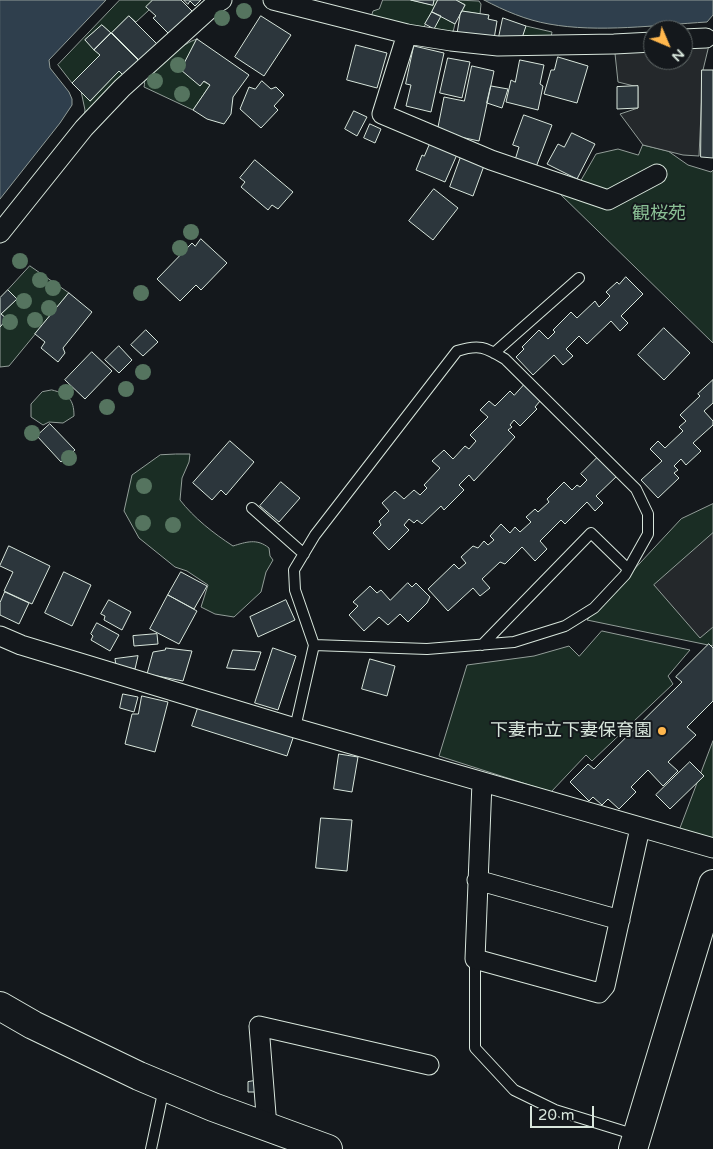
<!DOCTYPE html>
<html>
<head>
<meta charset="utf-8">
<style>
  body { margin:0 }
  #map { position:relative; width:713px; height:1149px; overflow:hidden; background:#14181c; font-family:"Varela Round",sans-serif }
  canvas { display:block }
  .north { position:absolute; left:643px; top:20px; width:50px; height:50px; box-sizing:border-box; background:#14181c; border:1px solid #626a69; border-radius:50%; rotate:135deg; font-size:14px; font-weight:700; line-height:20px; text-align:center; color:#d8e6dc }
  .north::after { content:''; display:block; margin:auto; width:18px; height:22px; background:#ffb74d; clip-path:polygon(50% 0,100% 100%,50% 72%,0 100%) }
  .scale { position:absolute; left:530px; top:1106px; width:64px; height:22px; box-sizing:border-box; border:2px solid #d8e6dc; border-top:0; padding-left:6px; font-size:15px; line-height:18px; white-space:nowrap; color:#d8e6dc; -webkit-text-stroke:4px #14181c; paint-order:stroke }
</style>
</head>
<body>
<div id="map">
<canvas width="713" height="1149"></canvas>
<div class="north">N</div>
<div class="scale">20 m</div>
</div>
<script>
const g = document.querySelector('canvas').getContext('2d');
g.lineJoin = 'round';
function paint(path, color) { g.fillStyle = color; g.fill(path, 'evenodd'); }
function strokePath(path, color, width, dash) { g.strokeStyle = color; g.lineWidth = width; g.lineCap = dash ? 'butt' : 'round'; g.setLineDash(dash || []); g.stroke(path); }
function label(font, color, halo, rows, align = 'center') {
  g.font = font + ' "Varela Round","Noto Sans JP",sans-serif'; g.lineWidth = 4; g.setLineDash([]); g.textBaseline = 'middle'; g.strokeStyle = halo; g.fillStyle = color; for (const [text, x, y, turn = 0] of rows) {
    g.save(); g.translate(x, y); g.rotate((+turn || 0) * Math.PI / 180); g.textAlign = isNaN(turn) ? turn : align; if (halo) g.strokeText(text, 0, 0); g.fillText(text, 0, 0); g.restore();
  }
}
const green = new Path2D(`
  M120 0H153L149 10 136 22 129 16 111 33 102 25 85 40 100 55 72 83 58 65Z
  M383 0H411L433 5 434 0H438L424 27H418L371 17 373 11 379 9Z
  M456 0 479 1 481 4 480 14 462 11 465 5Z
  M441 16 455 24 453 32H457L456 35 434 29Z
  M526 26 552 32 551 37 522 38Z
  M197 39 182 70 210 85 193 110 144 87C145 84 144 81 145 79 150 68 185 42 197 39Z
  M119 71 123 75 84 117 85 110 81 91 90 101Z
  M643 145 668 151 688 165 711 172 713 170V343L558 192 576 189 596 154 618 149 638 155Z
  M30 266 69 293 9 366 0 367V327L7 319 1 314 17 299 8 290Z
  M52 390C68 394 74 399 74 416L63 423 49 422 43 425 31 417V404L42 392Z
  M176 454H190L189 462 182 478 180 500C194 518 213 533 233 546 246 542 257 538 269 548L270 556 273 560 266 572 261 592 234 617 215 614 201 607 208 585 187 571 175 567 139 538 124 511 132 475 160 455Z
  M713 504V646L587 620 681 519Z
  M602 631 690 650 668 676 673 684 592 761 586 755 551 792 439 756 467 665 534 656 569 646 579 656Z
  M713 741V848L677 837Z`);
paint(green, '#1a2d24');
strokePath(green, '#939e99', 1);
const parking = new Path2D(`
  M710 41 703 70 699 156 683 155 643 145 620 114 638 108V87L618 82 614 44 653 43V60H683V42Z
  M713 533V627L700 638 654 585Z`);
paint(parking, '#24282b');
strokePath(parking, '#939e99', 1);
const water = new Path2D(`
  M0 0H106L49 60 50 68 69 92 72 99V105L60 123 0 199Z
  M484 0H713V15L707 22C657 25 598 33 549 24 526 20 505 11 484 0Z`);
paint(water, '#2f3f4d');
strokePath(water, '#939e99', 1);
const building = new Path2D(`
  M153 0H181L192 11 169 34 153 18 156 16 146 7Z
  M184 0H201L195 6 190 1 188 4Z
  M411 0H434L433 5Z
  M438 0H456L465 5 455 24 432 12Z
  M462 11 489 15 488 19 497 21 494 39 457 34 460 15Z
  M432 12 441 16 434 29 425 24Z
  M129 16 157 44 140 61 112 33Z
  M261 16 291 35 264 76 235 57Z
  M503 18 526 26 522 38 499 37Z
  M102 25 111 33 94 50 85 40Z
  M111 33 138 60 123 75 119 71 90 101 72 83 100 55 94 50Z
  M197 39 249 75 233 97 231 114 224 124 207 119 193 110 210 85 204 81 200 86 181 70Z
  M356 45 387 53 377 88 347 80Z
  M414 46 444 53 431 112 406 106 411 85 406 84Z
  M558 57 588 66 577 103 544 94 551 70H554Z
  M448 58 470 62 462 98 440 93Z
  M520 60 544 65 540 84 543 86 538 110 506 102 511 80 515 82Z
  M472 66 494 71 479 141 437 132 444 97 464 101Z
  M702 70H713V158L701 157Z
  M262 81 271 89 276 87 284 95 274 106 278 110 261 128 240 109 249 87 255 89Z
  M491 86 508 89 502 108 487 103Z
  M638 86V108L617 109V87Z
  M354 111 367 117 357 136 345 129Z
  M524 115 552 125 536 167 515 160 519 147 513 145Z
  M370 124 381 129 375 143 364 138Z
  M572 133 595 144 577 179 547 164 558 144 564 147Z
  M432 139 459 150 445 182 416 170 422 155 424 156Z
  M462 154 485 163 473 196 450 187Z
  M255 160 293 192 278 209 272 205 268 210 241 187 245 182 240 178Z
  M434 189 458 208 433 240 409 221Z
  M201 239 227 263 201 290 196 285 180 301 157 279 192 243 195 246Z
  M626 277 643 294 621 316 628 323 620 331 611 321 587 344 579 336 566 349 573 356 563 365 554 355 533 375 516 357 524 349 522 347 539 330 548 339 555 332 553 330 571 312 577 318 595 301 599 307 610 296 606 292 617 282 619 284Z
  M8 290 17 299 1 314 7 319 0 327V298Z
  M69 293 92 312 63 348 65 353 58 362 41 348 45 342 35 334Z
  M664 328 690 353 664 380 638 355Z
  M146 330 158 342 143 356 131 345Z
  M119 346 132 360 119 373 105 360Z
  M92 352 112 371 85 399 65 380Z
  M713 380V403L704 411 713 421V425L693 443 701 451 686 465 681 459 674 466 678 470 674 473 679 478 658 498 641 480 662 461 650 449 658 441 665 448 683 431 679 427 686 421 680 415 700 396 698 394Z
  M524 385 540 401 535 407 537 409 520 426 514 420 510 425 512 427 508 430 515 437 474 481 469 475 459 485 464 490 444 510 441 506 422 524 417 520 414 523 409 519 404 525 409 530 389 550 373 533 381 525 379 521 389 511 382 503 395 491 404 499 414 490 420 495 427 488 424 485 440 468 432 461 444 450 453 459 465 446 469 449 476 441 470 435 488 417 480 410 489 401 495 406 510 391 514 395Z
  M50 424 75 450 61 462 37 436Z
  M230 441 254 462 226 495 221 490 212 500 193 483Z
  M599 456 618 475 596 496 603 503 595 511 587 502 565 524 561 520 540 541 547 549 535 561 522 547 505 564 500 562 482 579 490 588 480 596 473 588 448 611 428 589 454 564 459 569 466 563 461 557 473 546 478 548 484 541 488 545 494 540 490 536 501 524 510 533 515 527 520 532 531 522 526 517 535 509 538 512 549 502 547 499 564 482 572 490 577 485 580 487 587 480 581 474Z
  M281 482 300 498 279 522 260 506Z
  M9 546 50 566 32 604 4 591 13 572 0 566Z
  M64 572 91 585 72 626 45 613Z
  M181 572 207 586 194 609 168 595Z
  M408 583 412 587 416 583 430 597 427 603 408 622 400 614 388 625 379 617 364 631 349 615 358 606 353 602 370 586 377 593 381 590 390 600Z
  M5 592 29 603 19 624 0 615V603Z
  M168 595 197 611 179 644 150 629Z
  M109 600 131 612 122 630 104 620 105 616 101 614Z
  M286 600 295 620 258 637 250 617Z
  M97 623 119 635 110 651 91 640 93 636 91 634Z
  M157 634 158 644 134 646 133 636Z
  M709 644 713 648V701L687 727 696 735 668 762 678 771 663 786 648 770 631 787 636 792 619 809 608 799 602 805 593 797 589 801 570 782 588 764 594 769 682 682 676 677Z
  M166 648 192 651 183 681 147 674 153 652 165 650Z
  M273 648 296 656 278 710 255 703Z
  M233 650 261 652 255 670 227 668Z
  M138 656 135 669 116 665 115 659Z
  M370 659 395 666 387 696 362 689Z
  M123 694 138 697 134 712 120 708Z
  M142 696 168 702 155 752 125 744 132 714H138Z
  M199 705 294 735 287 756 192 726Z
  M339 754 358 757 352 792 334 789Z
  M690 762 704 776 670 809 656 795Z
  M321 818 352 820 347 871 316 868Z
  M254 1081 255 1092H248V1082Z`);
paint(building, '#2c363c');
strokePath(building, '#d8e6dc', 1);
const lane = new Path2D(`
  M494 353 579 278
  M252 508 304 554
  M482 645 591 533 628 569
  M295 728 314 645 427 649 514 642 565 626 594 608 625 575 648 534V514L636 489 505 359C485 347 479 344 457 351L315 535 294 570 295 590 314 645
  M475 959V1048L514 1090 555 1110 636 1135
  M151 1149 164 1088`);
const street = new Path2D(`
  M273 0 407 34 451 41 498 46 614 44 653 42
  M407 34 382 114 491 160 608 200 657 174
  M683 39 706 38
  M0 233 84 128 122 88 215 4 222 0
  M0 636 21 645 295 728 713 848
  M482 782 475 959 599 993 605 986 640 828
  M477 880 620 920
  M267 1127 259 1026 429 1065`);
const secondary = new Path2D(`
  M0 1006 33 1025 139 1076 213 1107 328 1149
  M633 1149 713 884`);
strokePath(lane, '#d8e6dc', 12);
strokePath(street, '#d8e6dc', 21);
strokePath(secondary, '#d8e6dc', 30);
strokePath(lane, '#14181c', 10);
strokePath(street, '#14181c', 19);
strokePath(secondary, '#14181c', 28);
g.fillStyle = '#55745f';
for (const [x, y] of [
  [244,11],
  [222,18],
  [178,65],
  [155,81],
  [182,94],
  [191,232],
  [180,248],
  [20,261],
  [40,280],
  [53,288],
  [141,293],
  [24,301],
  [49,308],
  [35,320],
  [10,322],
  [143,372],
  [126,389],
  [66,392],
  [107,407],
  [32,433],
  [69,458],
  [144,486],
  [143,523],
  [173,525]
]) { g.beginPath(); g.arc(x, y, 8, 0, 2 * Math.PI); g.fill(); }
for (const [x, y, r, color] of [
  [662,731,5,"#ffb74d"]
]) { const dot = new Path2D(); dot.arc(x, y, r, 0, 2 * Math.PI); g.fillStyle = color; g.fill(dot); strokePath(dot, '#14181c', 2); }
label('18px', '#8ac095', '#14181c', [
  ["観桜苑",659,214]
]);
label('18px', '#d8e6dc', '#14181c', [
  ["下妻市立下妻保育園",652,731]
], 'right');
</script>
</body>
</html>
